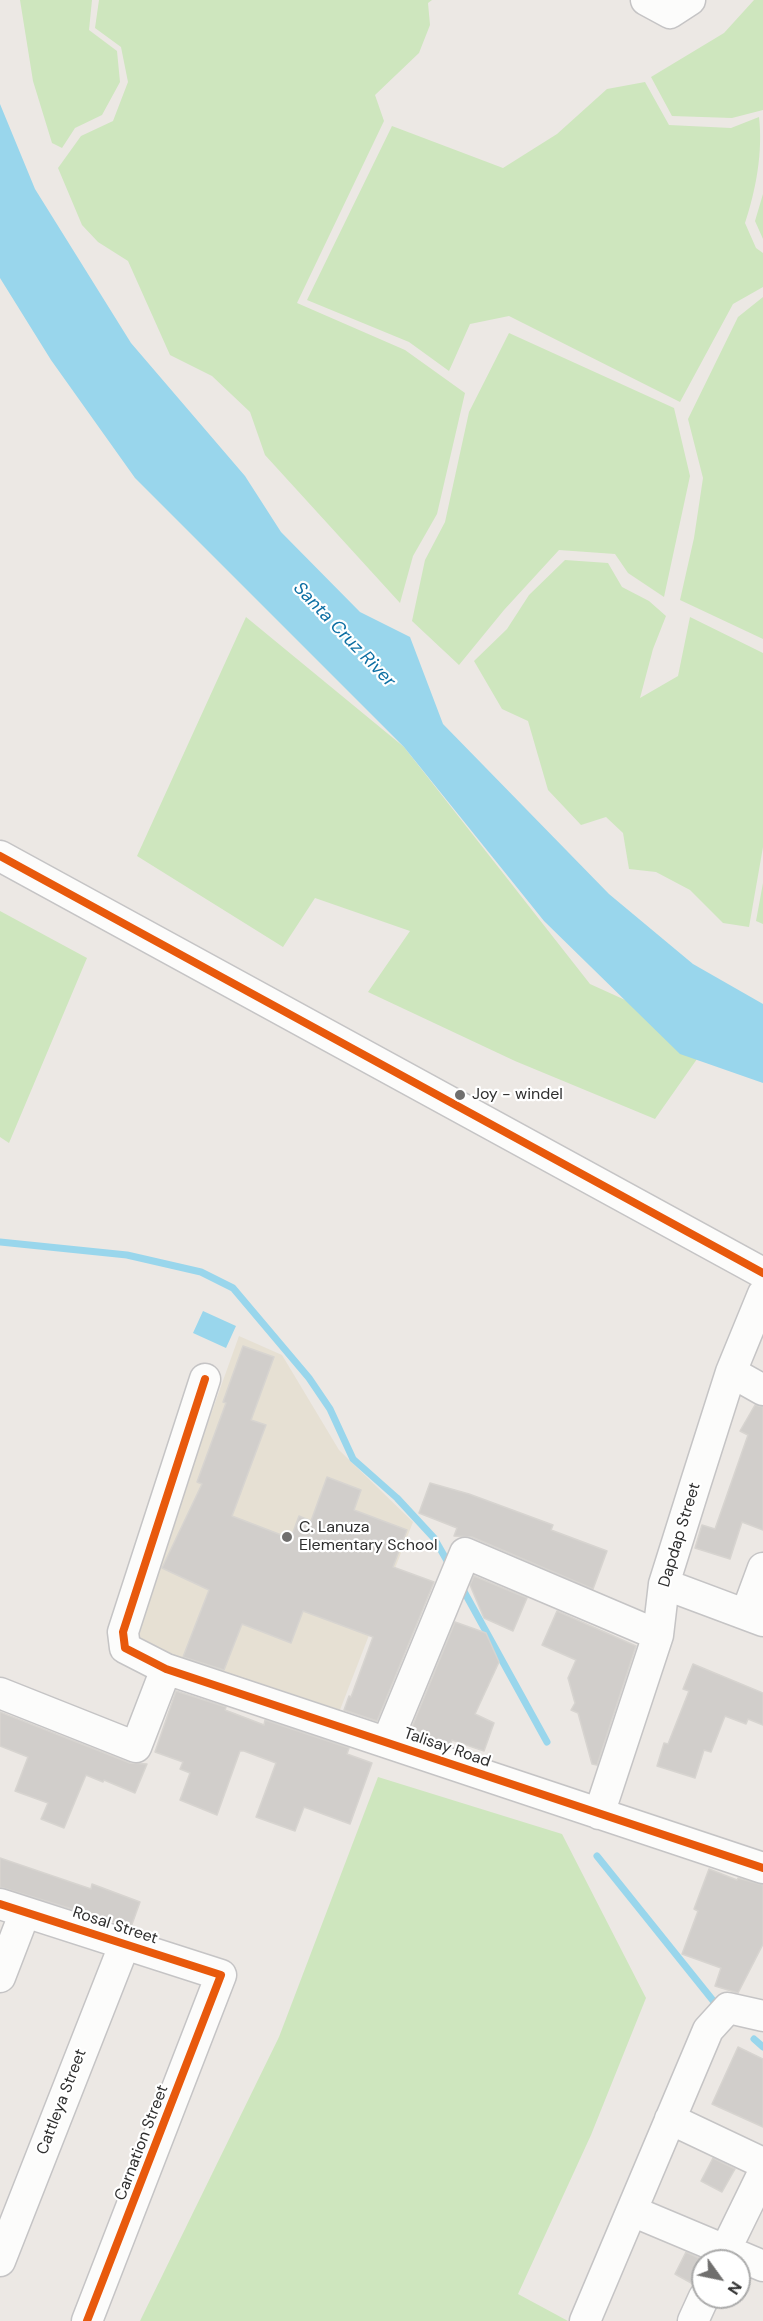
<!DOCTYPE html>
<html>
<head>
<meta charset="utf-8">
<style>
  body { margin:0 }
  #map { position:relative; width:763px; height:2321px; overflow:hidden; background:#ece8e4; font-family:"DM Sans",sans-serif }
  canvas { display:block }
  .north { position:absolute; left:691px; top:2249px; width:60px; height:60px; box-sizing:border-box; background:#fff; border:2px solid #ababab; border-radius:50%; rotate:123deg; font-size:16px; font-weight:700; line-height:24px; text-align:center; color:#2e2e2e }
  .north::after { content:''; display:block; margin:auto; width:21px; height:27px; background:#706f6e; clip-path:polygon(50% 0,100% 100%,50% 72%,0 100%) }
</style>
</head>
<body>
<div id="map">
<canvas width="763" height="2321"></canvas>
<div class="north">N</div>
</div>
<script>
const g = document.querySelector('canvas').getContext('2d');
g.lineJoin = 'round';
function paint(path, color) { g.fillStyle = color; g.fill(path, 'evenodd'); }
function strokePath(path, color, width, dash) { g.strokeStyle = color; g.lineWidth = width; g.lineCap = dash ? 'butt' : 'round'; g.setLineDash(dash || []); g.stroke(path); }
function label(font, color, halo, rows, align = 'center') {
  g.font = font + ' "DM Sans",sans-serif'; g.lineWidth = 4.5; g.setLineDash([]); g.textBaseline = 'middle'; g.strokeStyle = halo; g.fillStyle = color; for (const [text, x, y, turn = 0] of rows) {
    g.save(); g.translate(x, y); g.rotate((+turn || 0) * Math.PI / 180); g.textAlign = isNaN(turn) ? turn : align; if (halo) g.strokeText(text, 0, 0); g.fillText(text, 0, 0); g.restore();
  }
}
paint(new Path2D(`
  M239 1336 282 1355 339 1450 413 1522 338 1715 136 1645 131 1637Z`), '#e6e0d3');
paint(new Path2D(`
  M20 0H92L89 30 117 51 120 82 102 115 75 128 62 148 52 143 33 81Z
  M99 0H432L428 3 430 25 419 53 375 95 384 121 297 303 405 350 465 393 437 514 413 556 400 603 265 455 250 412 212 376 170 355 128 261 98 242 82 225 58 168 81 136 113 121 128 82 121 47 95 28Z
  M754 0H763V110L732 118 672 116 651 77 724 33Z
  M645 82 669 125 731 128 759 117C763 152 756 190 745 223L756 248 763 253V287L733 304 680 402 509 316 470 324 449 371 409 342 307 300 392 126 503 168 557 134 607 89Z
  M763 194V239L755 221Z
  M763 297V639L680 600 694 538 703 478 688 419 738 317Z
  M509 333 674 408 690 476 664 597 628 573 615 554 559 550 504 610 459 665 412 621 425 560 445 522 469 412Z
  M565 560 608 563 622 587 649 601 666 616 653 649 640 698 678 676 690 617 763 653V847L749 927 723 923 690 890 656 872 629 869 623 833 606 817 581 825 548 790 528 721 502 709 474 661 507 629 529 595Z
  M246 617 404 747 590 984 711 1039 655 1119 515 1061 368 992 410 931 315 898 283 947 137 856Z
  M763 883V924L756 921Z
  M0 911 87 958 9 1143 0 1137Z
  M378 1777 562 1834 646 1998 591 2135 518 2294 568 2321H140L279 2037Z`), '#cee6be');
paint(new Path2D(`
  M0 104 35 189 131 343 245 476 281 532 360 612 410 637 443 724 609 894 693 964 763 1004V1083L680 1054 544 921 404 747 135 478 51 360 0 278Z
  M203 1311 236 1326 226 1348 193 1333Z`), '#99d6ec');
strokePath(new Path2D(`
  M0 1242 127 1255 201 1272 233 1288 309 1378 330 1409 353 1459 397 1498 434 1538 450 1566
  M461 1586 547 1742
  M597 1856 719 2008
  M754 2039 763 2047`), '#99d6ec', 7);
const building = new Path2D(`
  M243 1346 274 1357 251 1420 266 1425 232 1516 284 1536 285 1532 292 1535 299 1516 311 1521 327 1477 361 1490 354 1510 407 1530 393 1567 434 1582 377 1721 344 1710 349 1696 351 1697 373 1637 303 1611 291 1643 242 1624 224 1670 183 1657 209 1590 162 1568 202 1484 197 1482 226 1403 223 1402Z
  M755 1405 763 1407V1530L742 1522 730 1559 695 1548 702 1525 715 1529 748 1435 740 1431Z
  M430 1483 469 1494 553 1525 551 1530 607 1551 593 1589 472 1537 454 1536 457 1528 419 1513Z
  M474 1576 527 1598 513 1631 484 1618 470 1585Z
  M557 1611 636 1646 597 1765 592 1764 578 1713 571 1710 575 1703 568 1678 576 1660 542 1645Z
  M455 1622 486 1633 499 1662 475 1714 494 1723 484 1751 452 1740 450 1746 410 1732Z
  M693 1664 763 1693V1725L748 1719 746 1724 725 1716 711 1752 704 1750 695 1778 657 1766 664 1743 668 1744 689 1691 683 1689Z
  M176 1691 226 1707 225 1710 264 1725 265 1720 349 1748 347 1754 372 1763 350 1824 304 1807 295 1831 256 1817 276 1763 244 1751H240L217 1815 180 1800 190 1773 180 1769 183 1762 155 1752Z
  M0 1712 130 1763 147 1764 135 1793 104 1780 103 1782 86 1775 64 1828 41 1819 48 1803 15 1791 28 1757 0 1746Z
  M0 1858 91 1889 92 1884 140 1902 131 1927 0 1887Z
  M709 1869 737 1880 738 1878 763 1885V1944L738 1993 715 1986 721 1968 682 1954 698 1911 694 1909Z
  M738 2047 763 2059V2127L712 2104Z
  M713 2158 735 2169 722 2192 701 2181Z
  M686 2252 703 2260V2272L698 2282 693 2284 675 2274Z`);
paint(building, '#d1cecb');
strokePath(building, '#d7d4d0', 1.5);
const minor = new Path2D(`
  M646 0 670 13 690 0
  M0 856 763 1273
  M731 1372 763 1390
  M205 1379 123 1632 125 1648 166 1669 763 1868
  M664 1584 763 1621
  M746 1614 763 1568
  M0 1693 136 1747 166 1669
  M387 1742 465 1553 658 1635
  M599 1814 658 1635 664 1584 696 1482 731 1372 763 1294
  M0 1904 221 1975 87 2321
  M0 1977 25 1912
  M670 2119 763 2163
  M632 2211 763 2266
  M0 2261 125 1943
  M720 2261 763 2173
  M585 2321 708 2030 728 2008 763 2016
  M693 2321 704 2297`);
strokePath(minor, '#c5c4c5', 33);
strokePath(minor, '#fcfcfb', 30);
strokePath(new Path2D(`
  M0 856 763 1273
  M205 1379 123 1632 125 1648 166 1669 763 1868
  M0 1904 221 1975 87 2321`), '#e8590c', 8);
for (const [x, y, r, color] of [
  [460,1095,6,"#706f6e"],
  [287,1537,6,"#706f6e"]
]) { const dot = new Path2D(); dot.arc(x, y, r, 0, 2 * Math.PI); g.fillStyle = color; g.fill(dot); strokePath(dot, '#fff', 2); }
label('16px', '#2e2e2e', '#fff', [
  ["Joy - windel",472,1095],
  ["C. Lanuza",299,1528],
  ["Elementary School",299,1546]
], 'left');
label('16px', '#2e2e2e', '#fff', [
  ["Dapdap Street",680,1535,-73],
  ["Talisay Road",447,1748,19],
  ["Rosal Street",115,1926,18],
  ["Cattleya Street",62,2102,-69],
  ["Carnation Street",142,2143,-69]
]);
label('italic 18px', '#0d6fa3', '#fff', [
  ["Santa Cruz River",344,635,46]
]);
</script>
</body>
</html>
